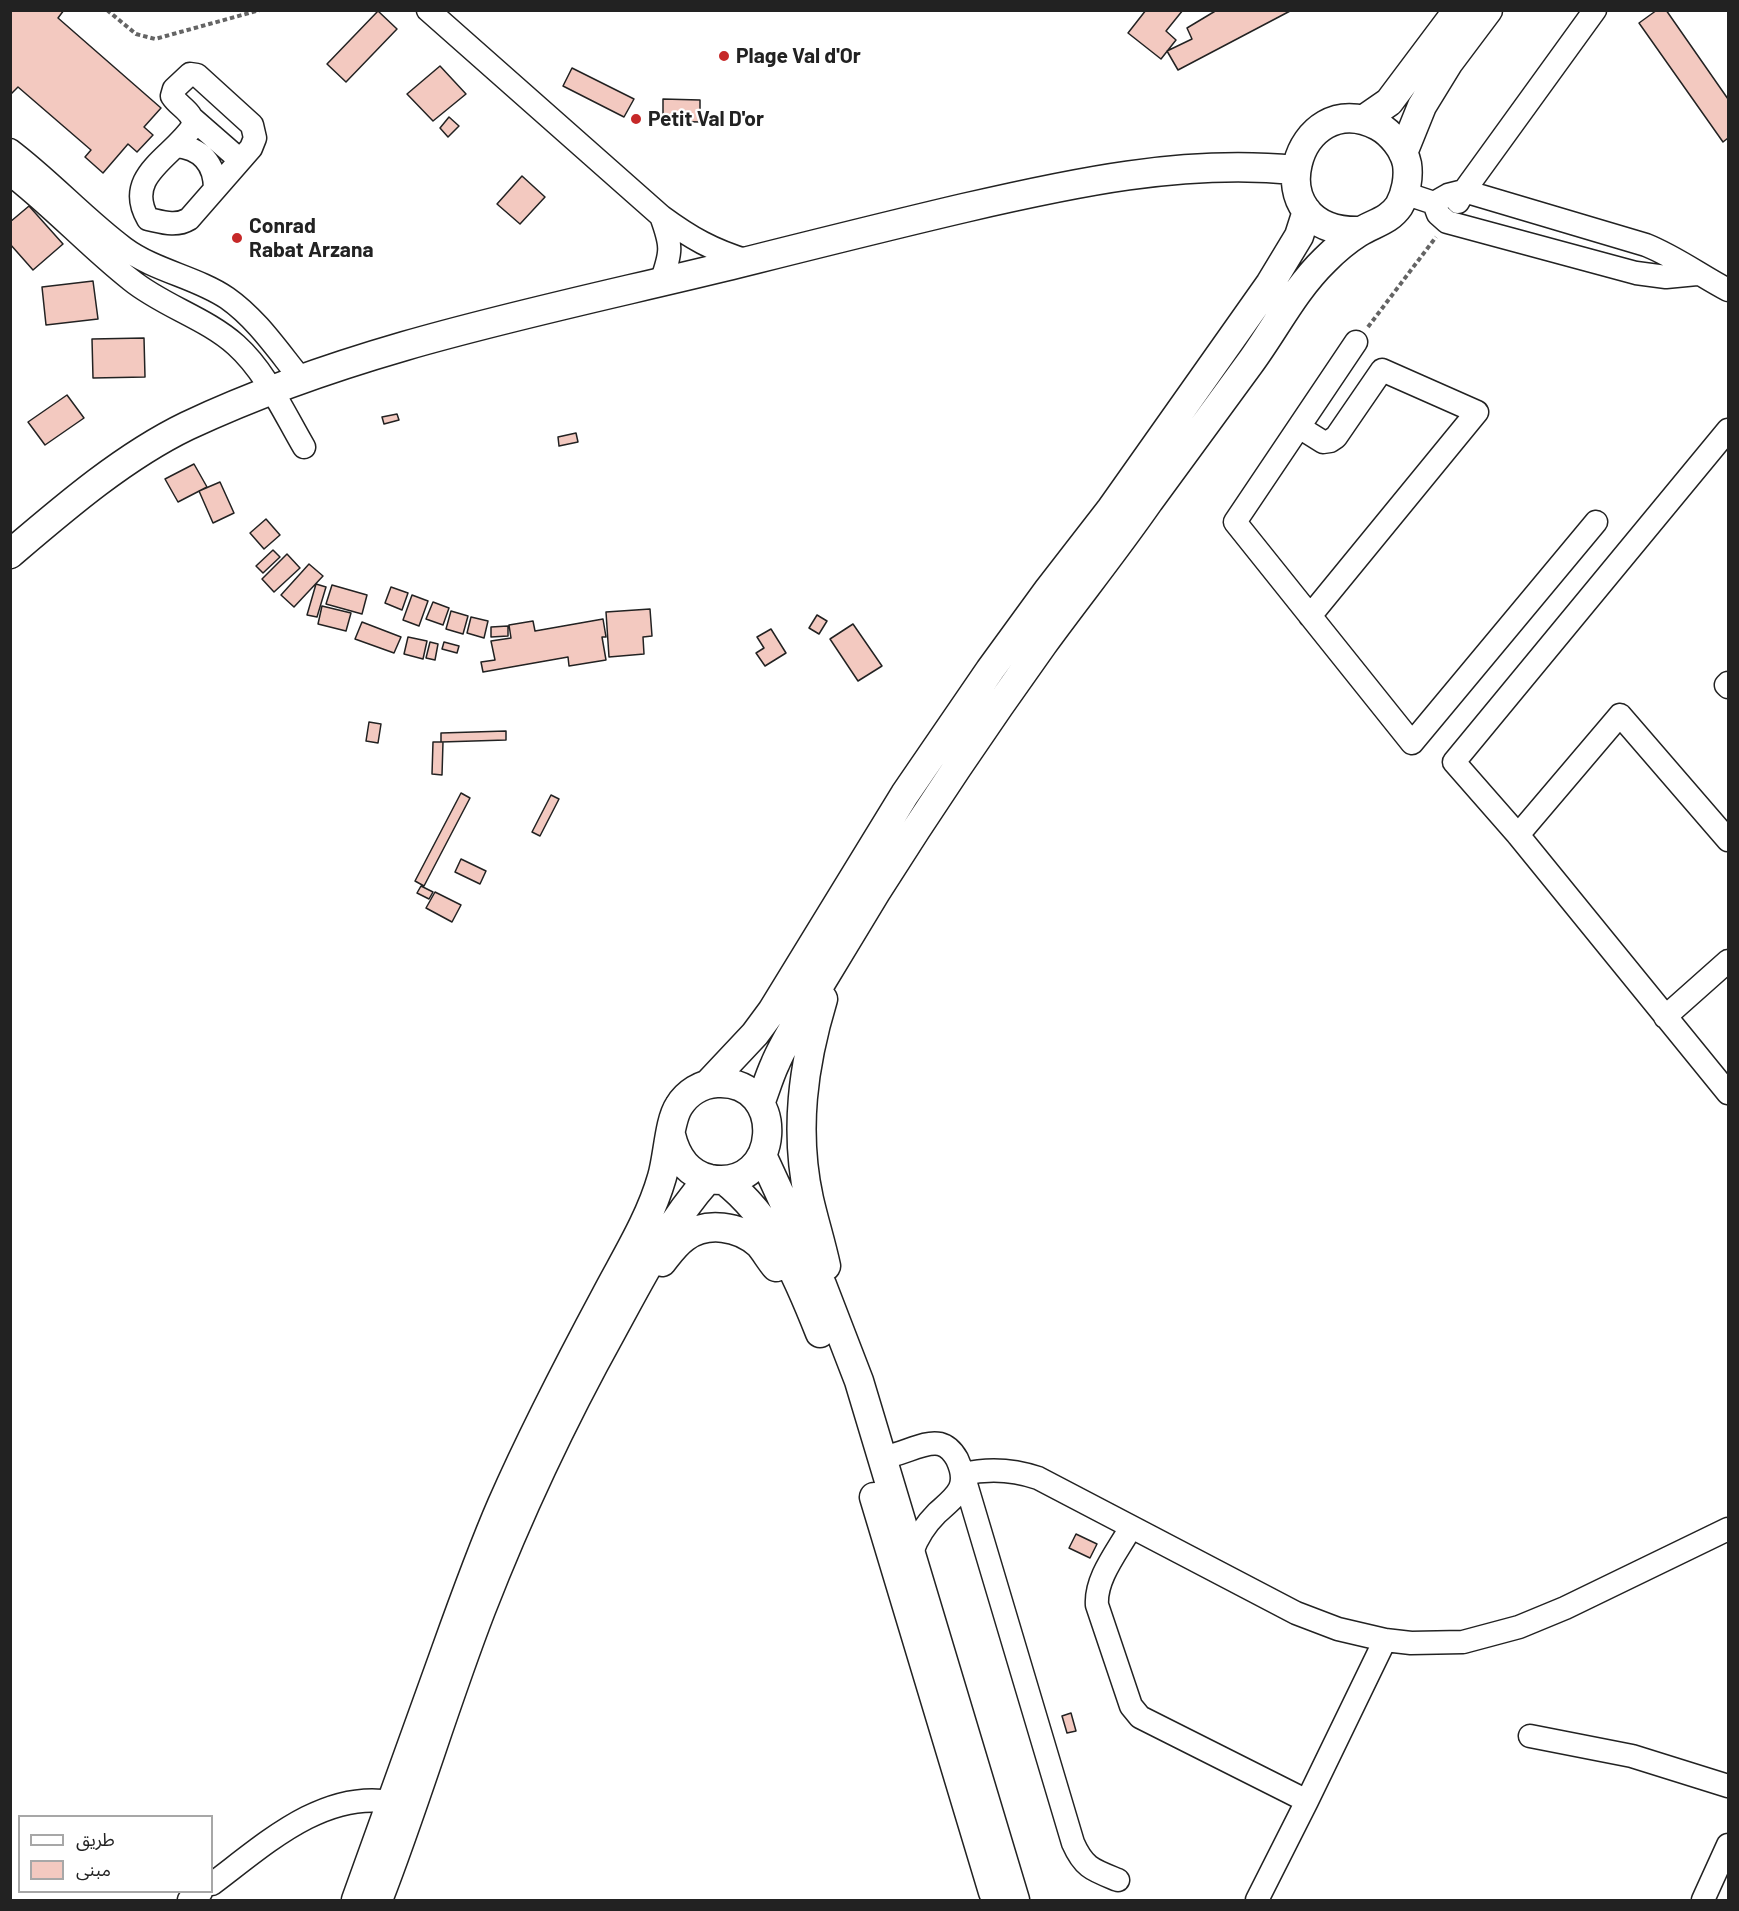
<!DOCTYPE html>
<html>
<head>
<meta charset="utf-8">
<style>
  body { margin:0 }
  #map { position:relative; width:1739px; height:1911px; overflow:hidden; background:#fff; font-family:Barlow,"Noto Sans Arabic",sans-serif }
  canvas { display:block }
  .frame { position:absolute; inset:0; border:12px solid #222; pointer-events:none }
  .legend { position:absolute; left:18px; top:1815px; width:195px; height:78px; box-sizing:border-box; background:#fff; border:2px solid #a7a7a7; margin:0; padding:8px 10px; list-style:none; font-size:18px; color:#222 }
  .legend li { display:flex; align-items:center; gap:12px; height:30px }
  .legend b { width:30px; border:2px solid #a7a7a7 }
</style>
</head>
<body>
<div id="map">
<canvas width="1739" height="1911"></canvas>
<div class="frame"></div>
<ul class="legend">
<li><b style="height:8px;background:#fff"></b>طريق</li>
<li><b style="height:16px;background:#f3c9c0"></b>مبنى</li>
</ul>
</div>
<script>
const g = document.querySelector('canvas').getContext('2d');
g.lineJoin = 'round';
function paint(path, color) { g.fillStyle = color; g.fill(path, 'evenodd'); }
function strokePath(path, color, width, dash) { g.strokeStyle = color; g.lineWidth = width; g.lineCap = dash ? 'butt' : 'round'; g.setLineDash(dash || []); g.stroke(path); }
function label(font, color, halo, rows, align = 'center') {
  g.font = font + ' Barlow,sans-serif'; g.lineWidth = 4.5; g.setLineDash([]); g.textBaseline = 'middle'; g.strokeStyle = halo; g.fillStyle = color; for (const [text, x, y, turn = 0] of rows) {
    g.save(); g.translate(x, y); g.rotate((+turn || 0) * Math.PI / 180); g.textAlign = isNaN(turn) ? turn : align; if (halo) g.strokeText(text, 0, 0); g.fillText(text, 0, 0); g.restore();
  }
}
const building = new Path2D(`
  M10 10H64L58 18 161 108 144 127 153 135 137 152 128 144 103 173 85 157 91 150 18 87 10 95Z
  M1146 10H1183L1166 31 1176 40 1161 59 1128 33Z
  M1217 10H1292L1178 70 1167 51 1192 39 1187 28Z
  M1657 10H1666L1728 99V138L1723 142 1639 23Z
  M378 11 397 29 346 82 327 64Z
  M440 66 466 94 433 121 407 94Z
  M572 68 634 99 624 117 563 86Z
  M663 99 700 100V122L663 121Z
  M449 117 459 126 448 137 440 128Z
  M522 176 545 197 520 224 497 204Z
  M29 206 63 244 33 270 10 244V222Z
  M93 281 98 319 46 325 42 287Z
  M144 338 145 377 93 378 92 339Z
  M67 395 84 418 45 445 28 422Z
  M397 414 399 420 384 424 382 417Z
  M576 433 578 442 559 446 558 437Z
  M194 464 207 487 178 502 165 479Z
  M220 482 234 513 213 523 199 491Z
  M266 519 280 535 264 549 250 533Z
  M273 550 280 557 263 573 256 566Z
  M287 554 300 568 274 592 262 579Z
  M309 564 323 576 294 607 281 595Z
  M316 584 326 587 317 617 307 615Z
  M332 585 367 595 362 614 326 604Z
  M391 587 408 593 402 610 385 603Z
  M412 595 428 601 419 626 403 620Z
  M433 602 449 608 443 625 426 619Z
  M322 606 351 613 346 631 318 624Z
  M650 609 652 636 643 637 644 654 609 657 606 612Z
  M451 611 468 616 463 634 446 629Z
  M817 615 827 621 819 634 809 628Z
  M471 617 488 621 484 638 467 633Z
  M603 619 606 637H602L606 660 569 666 568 657 483 672 481 662 495 660 491 641 511 638 509 625 533 621 535 631Z
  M362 622 401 637 394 653 355 639Z
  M853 624 882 666 858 681 830 639Z
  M508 626V636L491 637V627Z
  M771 629 786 653 765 666 756 653 764 648 757 637Z
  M408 637 427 641 423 659 404 654Z
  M430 642 438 644 435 660 426 658Z
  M444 642 459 646 457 653 442 649Z
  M369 722 381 724 378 743 366 741Z
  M506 731V740L441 742V733Z
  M433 742H443L442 775 432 774Z
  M461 793 470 798 424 886 415 881Z
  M551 795 559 799 540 836 532 832Z
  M461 859 486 871 480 884 455 872Z
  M421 886 433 892 429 899 417 893Z
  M435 892 461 905 452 922 426 908Z
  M1076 1534 1097 1544 1090 1558 1069 1548Z
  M1071 1713 1076 1731 1067 1733 1062 1716Z`);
paint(building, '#f3c9c0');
strokePath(building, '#222', 1.5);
const minor = new Path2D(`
  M428 10 661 216C691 238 712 250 748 261
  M190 74 197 75 252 125 255 138 251 148 189 219C176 227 162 222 148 219 123 176 172 158 193 126 194 112 179 107 172 96L174 89Z
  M193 119 240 160
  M176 146C201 148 215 164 215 189
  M10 150C51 181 85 219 124 248 155 271 196 277 227 298 257 319 278 351 301 379
  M10 174C53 207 89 247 131 280 163 306 206 318 236 345 266 372 284 413 304 447
  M1404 193 1434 203 1438 214 1447 222 1636 273 1666 277 1697 274
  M1458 202 1464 191 1595 10
  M1434 203 1448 195 1464 191 1646 245C1676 257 1701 276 1728 290
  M661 216C672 246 672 251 661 282
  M1356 342 1235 522 1412 743 1596 522
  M1299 427 1323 442 1330 441 1336 437 1382 370 1477 412 1310 616
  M1728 430 1454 762 1518 835 1728 1093
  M1728 683 1726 685 1728 687
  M1518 835 1620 715 1728 840
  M1665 1017 1728 961
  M881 1457C900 1457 923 1440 940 1444 948 1446 953 1452 957 1459 970 1487 956 1496 937 1513 926 1524 917 1538 912 1552
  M1131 1527C1118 1551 1095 1578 1097 1605L1131 1706 1140 1717 1307 1801
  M1530 1736 1632 1756 1728 1786
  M1118 1880C1093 1870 1084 1868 1073 1843L963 1474C989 1468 1012 1469 1038 1478L1296 1613 1338 1629 1385 1640 1411 1643 1463 1642 1519 1627 1565 1608 1728 1529
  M212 1884C263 1846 322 1790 391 1802
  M189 1900 201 1892
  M1257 1900 1307 1801 1385 1640
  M1703 1900 1728 1845`);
const major = new Path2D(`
  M1363 120 1389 102 1458 10
  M1403 153 1422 106 1449 62 1488 10
  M10 554C64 508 123 457 187 426 357 346 543 311 724 267 804 247 883 227 964 208 1072 183 1183 159 1295 170
  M823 999C803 1065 794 1131 809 1199 814 1221 821 1243 826 1266
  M708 1084 755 1034 772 1011 905 794 990 670 1049 589 1111 509 1270 284 1299 236 1307 211
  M760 1104C765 1091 769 1077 775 1064 785 1040 800 1018 813 996 834 961 855 927 876 892 929 808 985 725 1043 644 1078 596 1115 550 1149 501 1183 455 1216 409 1250 363 1275 329 1294 290 1325 260 1335 250 1347 240 1358 233 1373 223 1388 222 1399 206 1406 194 1409 177 1407 164 1404 149 1391 133 1378 126 1296 83 1252 234 1360 231
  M762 1155 822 1285 859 1381 1015 1900
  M724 1180C773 1218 798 1277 820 1333
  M662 1262C669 1253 675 1244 685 1237 707 1221 739 1226 759 1244 765 1251 770 1260 776 1267
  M874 1497 993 1892
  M356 1900C384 1822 412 1743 441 1664 460 1611 479 1557 502 1504 533 1433 569 1364 606 1295 626 1257 650 1219 662 1177 668 1157 669 1121 679 1106 687 1093 701 1084 717 1083 788 1079 782 1192 710 1179 687 1174 676 1156 671 1135
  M378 1900C415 1805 444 1706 481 1610 518 1515 562 1421 612 1331 641 1278 668 1224 708 1179`);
strokePath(minor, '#222', 25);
strokePath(major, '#222', 31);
strokePath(new Path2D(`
  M107 10 136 34 155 39 260 10
  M1368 327 1436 237`), '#646464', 4, [4.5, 3]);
strokePath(minor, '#fff', 22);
strokePath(major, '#fff', 28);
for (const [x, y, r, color] of [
  [724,56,6,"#c62828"],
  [636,119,6,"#c62828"],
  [237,238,6,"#c62828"]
]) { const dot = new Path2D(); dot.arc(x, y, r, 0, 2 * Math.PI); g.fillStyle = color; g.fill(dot); strokePath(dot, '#fff', 2); }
label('bold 21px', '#222', '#fff', [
  ["Plage Val d'Or",736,56],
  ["Petit Val D'or",648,119],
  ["Conrad",249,226],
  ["Rabat Arzana",249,250]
], 'left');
</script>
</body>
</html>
